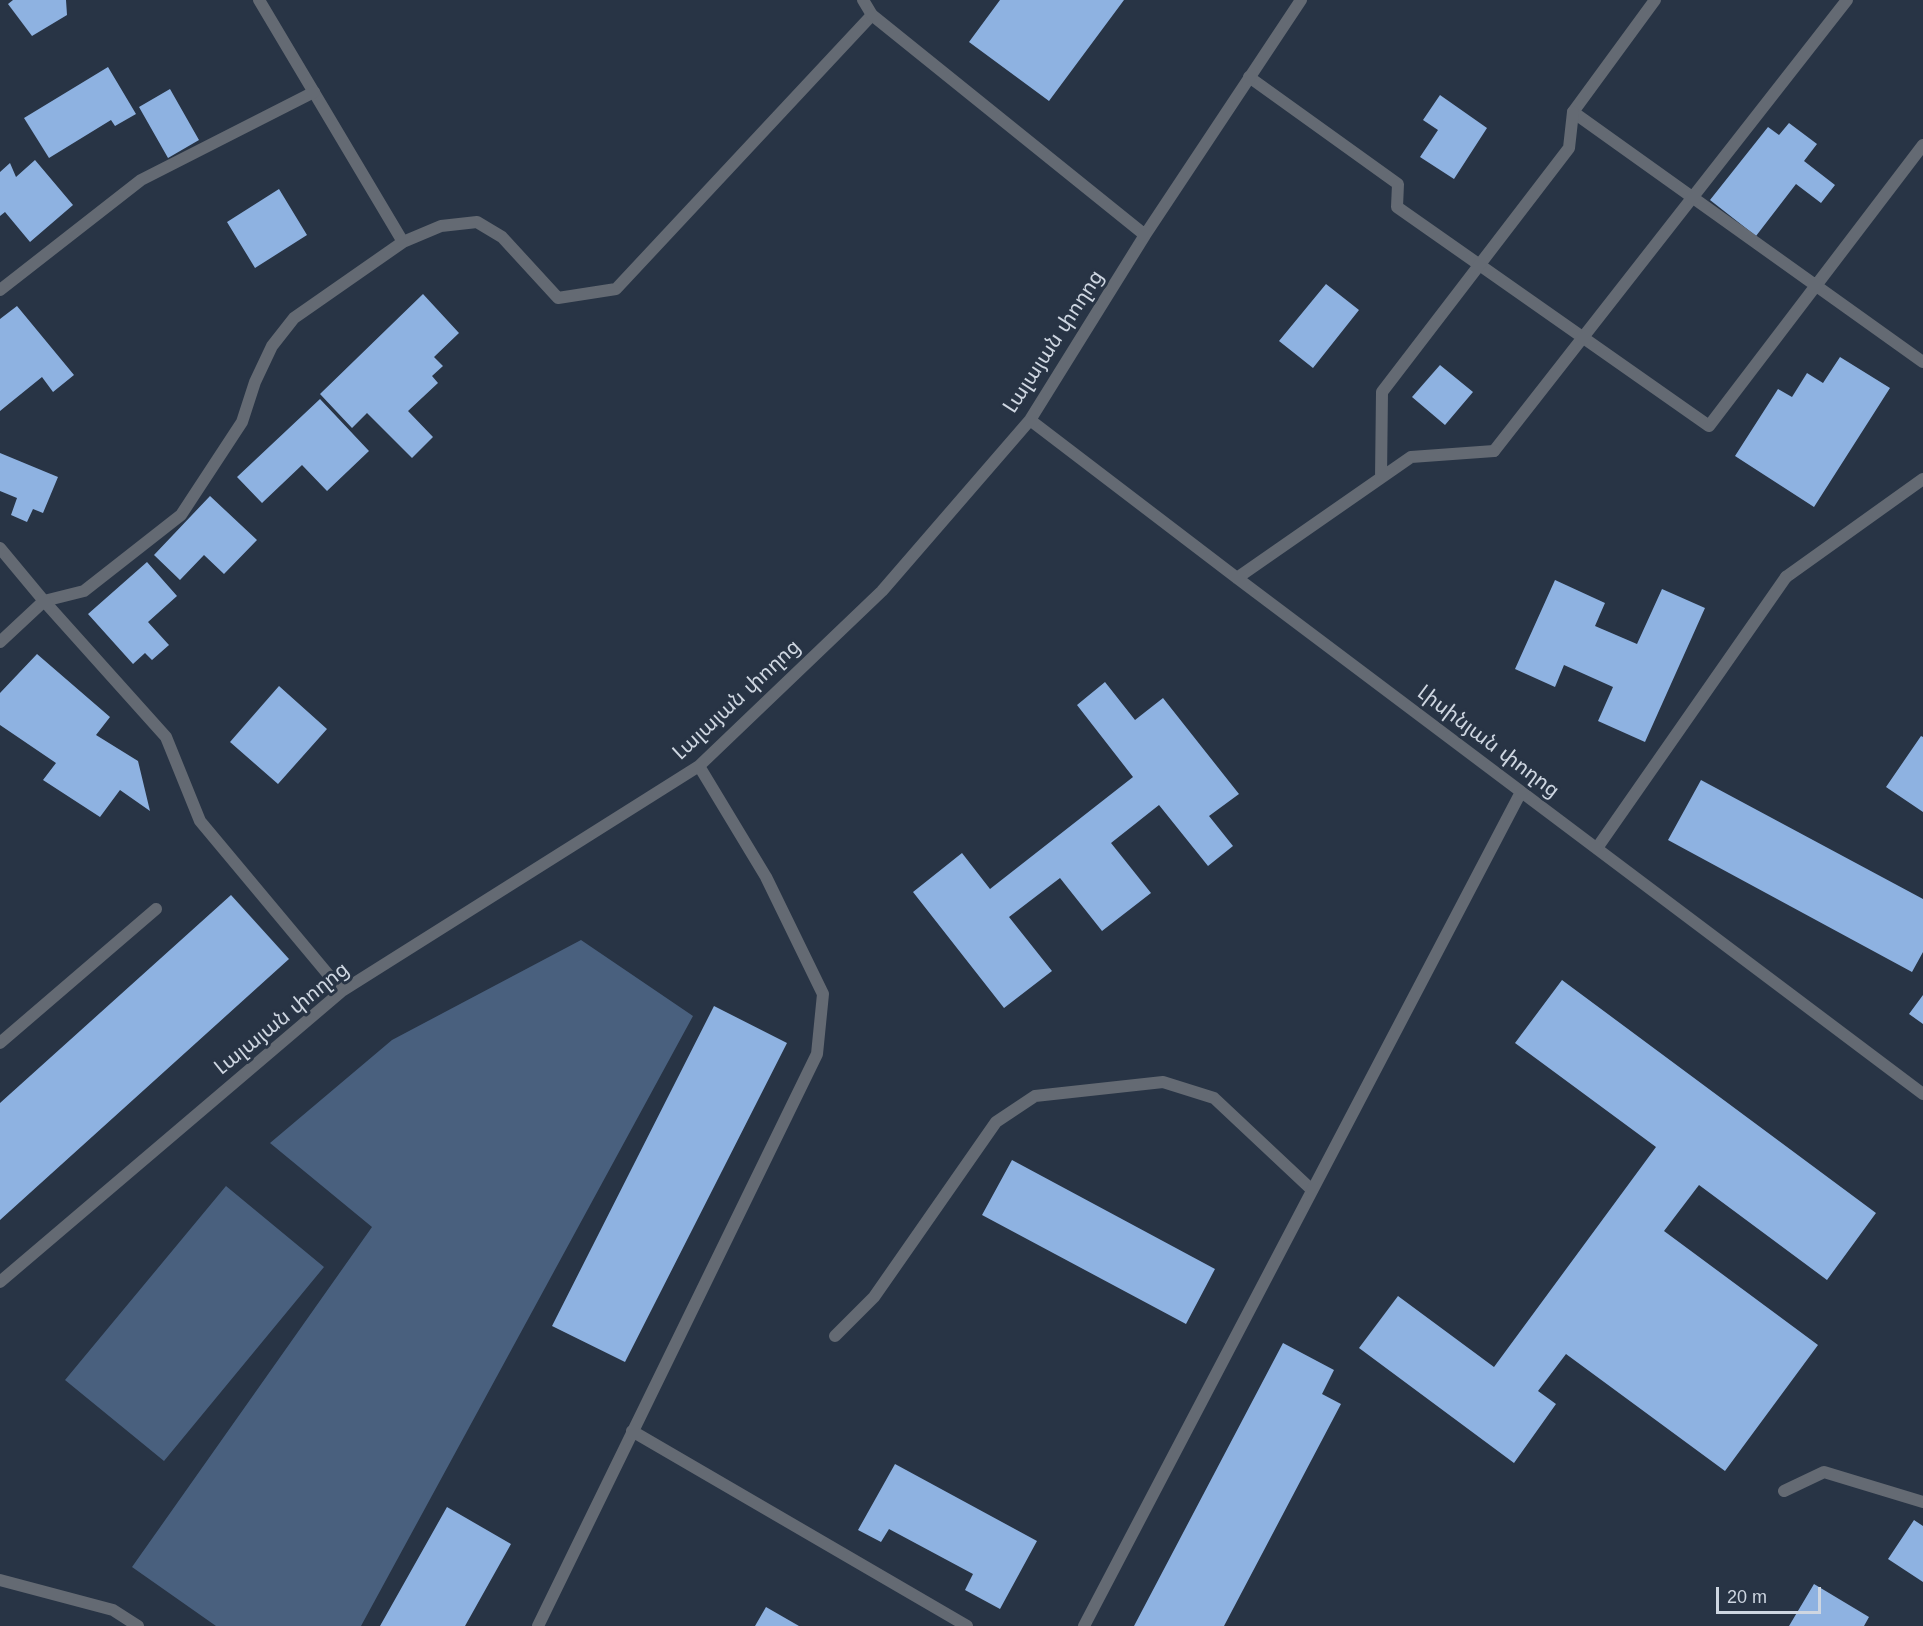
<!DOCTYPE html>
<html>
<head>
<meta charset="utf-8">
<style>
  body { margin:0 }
  #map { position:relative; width:1923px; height:1626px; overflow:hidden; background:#283445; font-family:Arial,sans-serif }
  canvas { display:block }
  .scale { position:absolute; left:1716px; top:1587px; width:105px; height:27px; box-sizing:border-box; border:3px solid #ced6e1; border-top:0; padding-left:8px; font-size:18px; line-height:21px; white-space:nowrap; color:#ced6e1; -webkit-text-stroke:4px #283445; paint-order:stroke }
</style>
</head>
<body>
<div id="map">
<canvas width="1923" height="1626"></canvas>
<div class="scale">20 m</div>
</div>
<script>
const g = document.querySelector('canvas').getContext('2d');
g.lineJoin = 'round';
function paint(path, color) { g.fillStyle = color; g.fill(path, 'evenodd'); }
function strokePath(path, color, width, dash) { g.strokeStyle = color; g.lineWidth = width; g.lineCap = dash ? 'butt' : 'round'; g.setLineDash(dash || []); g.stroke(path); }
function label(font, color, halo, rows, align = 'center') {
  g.font = font + ' Arial,"Noto Sans Armenian",sans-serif'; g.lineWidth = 6; g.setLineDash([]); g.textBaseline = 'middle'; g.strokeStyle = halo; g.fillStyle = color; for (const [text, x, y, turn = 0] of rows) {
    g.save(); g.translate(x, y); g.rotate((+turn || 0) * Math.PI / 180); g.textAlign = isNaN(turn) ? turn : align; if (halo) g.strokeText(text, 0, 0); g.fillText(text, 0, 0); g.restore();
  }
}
paint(new Path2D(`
  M581 940 693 1016 361 1626H216L132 1567 372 1227 270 1143 392 1040Z
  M226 1186 324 1267 164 1461 65 1380Z`), '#49607e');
paint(new Path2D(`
  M13 0H66L67 15 32 36 8 4Z
  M1000 0H1124L1049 101 969 42Z
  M108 67 136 114 115 126 111 120 49 158 24 118Z
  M170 89 199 140 168 158 139 107Z
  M1440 95 1487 128 1454 179 1420 157 1438 130 1423 120Z
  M1789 123 1817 144 1804 161 1835 185 1821 203 1796 184 1756 236 1710 200 1768 127 1779 135Z
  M35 160 73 205 30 242 5 212 0 216V172L10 163 16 177Z
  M279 189 307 235 255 268 227 222Z
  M1326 284 1359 310 1313 368 1279 341Z
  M423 294 459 333 434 357 443 366 432 376 438 383 408 411 433 437 412 458 367 413 352 428 320 394Z
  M17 306 74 375 53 392 42 377 0 411V319Z
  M1840 357 1890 388 1814 507 1735 456 1778 389 1792 397 1807 373 1823 383Z
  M1440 365 1473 392 1445 425 1412 397Z
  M320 399 369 451 327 491 302 465 262 503 237 477Z
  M0 453 58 477 43 513 33 509 27 522 11 515 17 498 0 491Z
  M210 496 257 540 224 574 204 555 180 580 154 555Z
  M147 562 177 596 148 622 169 645 152 660 145 653 133 664 88 614Z
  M1555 580 1605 603 1595 626 1637 644 1662 589 1705 608 1645 742 1598 721 1613 687 1564 665 1555 687 1515 669Z
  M37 654 110 717 96 735 138 761 150 811 120 790 100 817 43 780 56 763 0 725V693Z
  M1105 682 1135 720 1163 698 1239 794 1209 816 1233 846 1208 866 1159 805 1111 843 1151 893 1102 931 1060 878 1009 917 1052 971 1004 1008 913 892 962 853 990 889 1133 777 1077 705Z
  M279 686 327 729 278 784 230 742Z
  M1921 736 1923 737V812L1886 787Z
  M1701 780 1923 899V952L1912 972 1668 840Z
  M231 895 289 959 0 1220V1103Z
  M1562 980 1876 1213 1827 1280 1699 1185 1664 1231 1818 1345 1725 1471 1566 1354 1538 1391 1556 1404 1514 1463 1359 1348 1398 1296 1494 1367 1656 1147 1515 1043Z
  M1923 995V1024L1909 1014Z
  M714 1006 787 1043 625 1362 552 1326Z
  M1012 1160 1215 1269 1186 1324 982 1215Z
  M1283 1343 1334 1370 1322 1394 1341 1404 1224 1626H1134Z
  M895 1464 1037 1541 1000 1609 965 1590 973 1574 889 1529 881 1542 858 1530Z
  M447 1507 511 1544 465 1626H380Z
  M1914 1520 1923 1526V1582L1888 1559Z
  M1814 1584 1869 1617 1864 1626H1789Z
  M766 1607 799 1626H755Z`), '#8eb2e1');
strokePath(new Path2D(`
  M259 0 403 242 441 226 477 222 502 237 558 298 616 289 872 15
  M1655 0 1573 112 1923 362
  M1249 77 1398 184 1397 207 1709 426 1923 145
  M1494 451 1847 0
  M1786 577 1923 479
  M44 601 84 591 181 515 242 422 255 382 272 346 294 318 403 242
  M0 1043 156 909
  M835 1336 874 1297 996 1122 1035 1096 1163 1082 1214 1098 1312 1190
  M1784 1491 1824 1472 1923 1502`), '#646a73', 12);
strokePath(new Path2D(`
  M863 0 872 15 1145 235
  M0 290 141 180 314 92
  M1030 420 1237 578 1923 1094
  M1381 478 1382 392 1569 148 1573 112
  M0 548 44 601 166 737 200 821 342 991
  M1237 578 1411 457 1494 451
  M0 642 44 601
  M1597 848 1786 577
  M0 1282 342 991 699 766 882 591 1030 420 1145 235 1301 0
  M632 1431 967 1626
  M0 1580 113 1610 138 1626
  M538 1626 817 1054 823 994 766 877 699 766
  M1084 1626 1521 792`), '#646a73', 12);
label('21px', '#ced6e1', '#283445', [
  ["Լալայան փողոց",1054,342,-57],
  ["Լալայան փողոց",737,700,-43],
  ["Լիսինյան փողոց",1488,742,37],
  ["Լալայան փողոց",282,1019,-39]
]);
</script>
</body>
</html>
